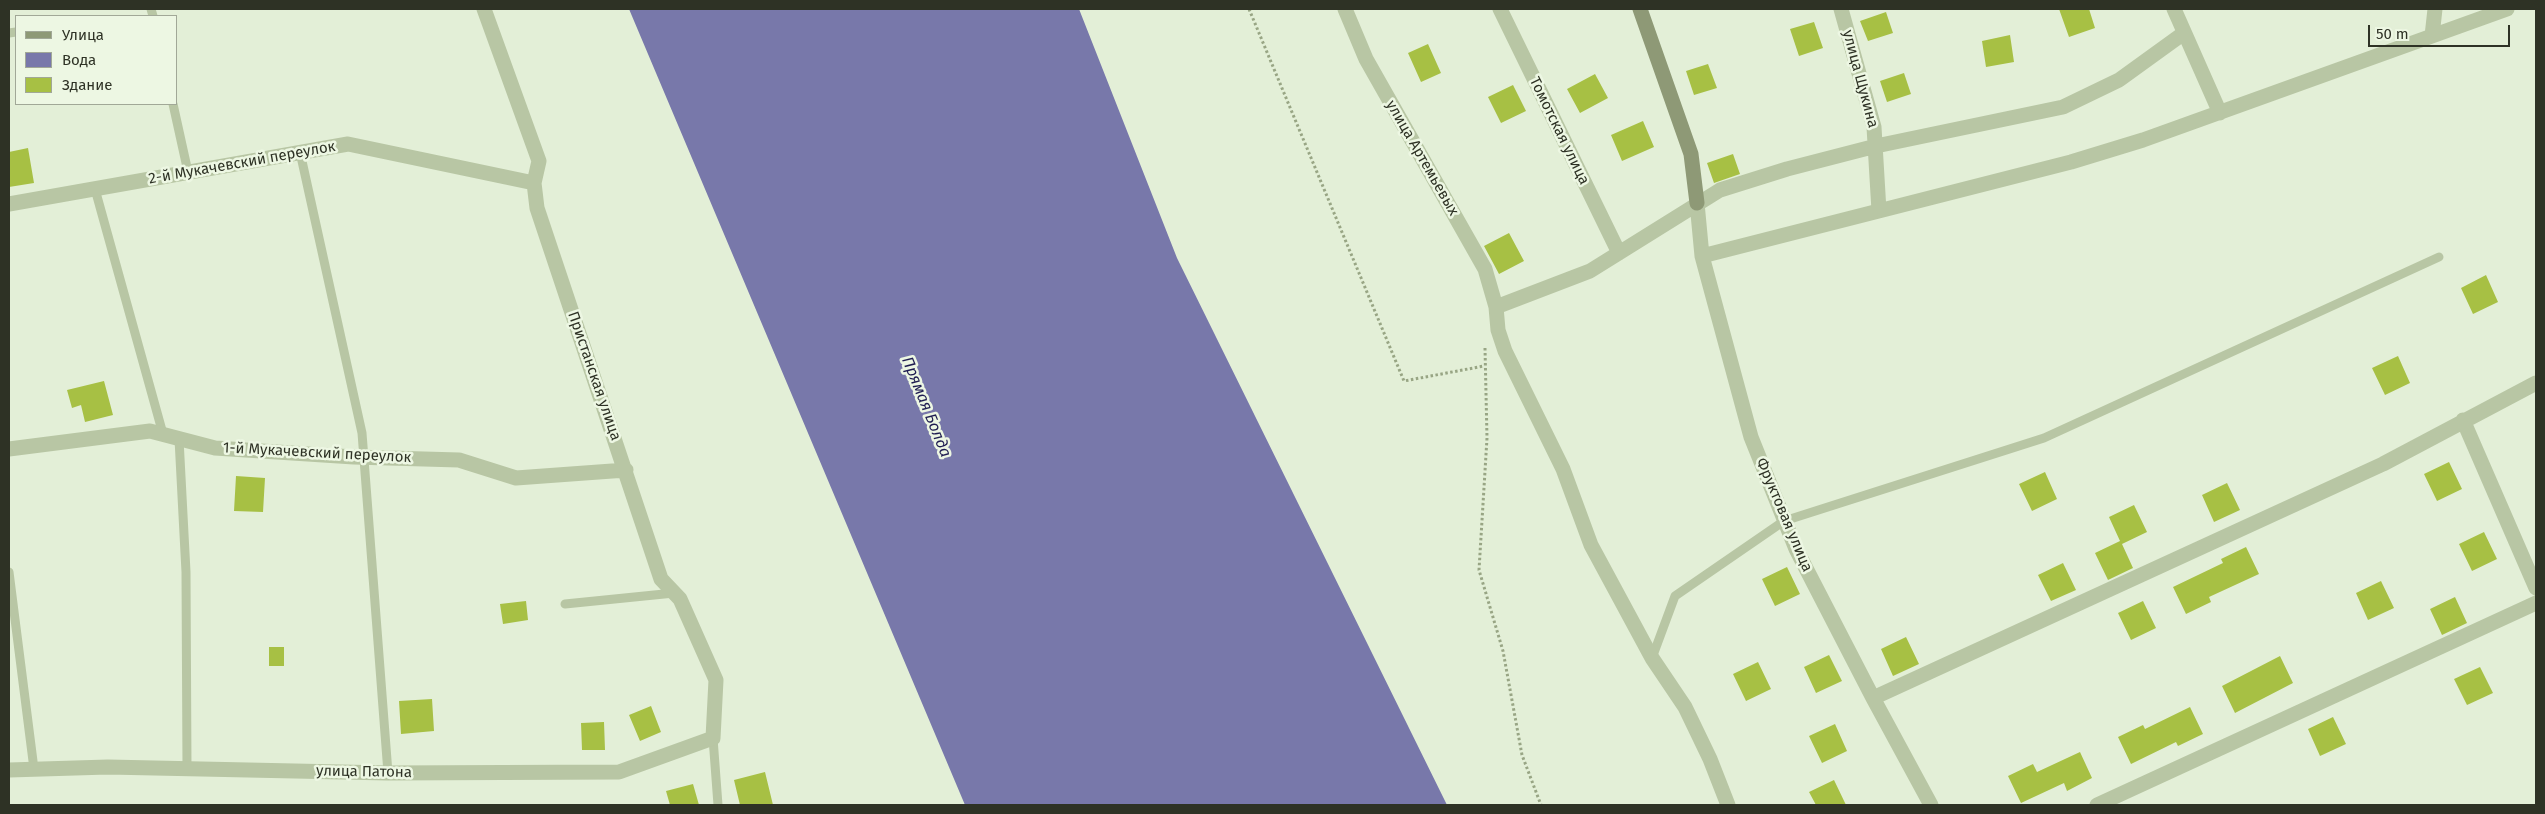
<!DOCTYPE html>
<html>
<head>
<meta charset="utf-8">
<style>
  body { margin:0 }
  #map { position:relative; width:2545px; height:814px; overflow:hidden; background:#e3efd7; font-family:"Fira Sans",sans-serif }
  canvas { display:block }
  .frame { position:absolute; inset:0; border:10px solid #2e3225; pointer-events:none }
  .legend { position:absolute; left:15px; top:15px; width:162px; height:90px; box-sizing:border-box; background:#edf7e3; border:1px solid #a1a897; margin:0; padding:6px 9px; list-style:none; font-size:15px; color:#2e3225 }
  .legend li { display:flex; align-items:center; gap:10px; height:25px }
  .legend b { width:25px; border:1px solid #a1a897 }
  .scale { position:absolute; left:2368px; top:25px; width:142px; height:22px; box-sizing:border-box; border:2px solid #2e3225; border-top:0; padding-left:6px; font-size:15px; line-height:18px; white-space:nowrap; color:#2e3225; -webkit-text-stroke:4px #edf7e3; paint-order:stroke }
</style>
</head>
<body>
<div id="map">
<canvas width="2545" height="814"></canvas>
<div class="frame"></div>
<ul class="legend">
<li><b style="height:6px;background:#8e9976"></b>Улица</li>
<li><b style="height:14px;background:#7878aa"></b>Вода</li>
<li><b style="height:14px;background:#a7c044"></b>Здание</li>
</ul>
<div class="scale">50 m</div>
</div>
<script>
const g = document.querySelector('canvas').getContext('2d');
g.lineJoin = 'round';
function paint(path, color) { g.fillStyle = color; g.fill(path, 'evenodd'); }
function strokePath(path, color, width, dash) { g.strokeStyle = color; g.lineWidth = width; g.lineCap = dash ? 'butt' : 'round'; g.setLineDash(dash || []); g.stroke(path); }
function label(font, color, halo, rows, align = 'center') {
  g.font = font + ' "Fira Sans",sans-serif'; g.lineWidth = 5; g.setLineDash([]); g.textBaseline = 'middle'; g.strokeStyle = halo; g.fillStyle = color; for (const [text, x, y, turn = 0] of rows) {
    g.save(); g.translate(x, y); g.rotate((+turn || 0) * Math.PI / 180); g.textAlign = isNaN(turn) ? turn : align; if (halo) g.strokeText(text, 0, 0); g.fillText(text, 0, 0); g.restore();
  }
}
paint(new Path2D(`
  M629 9H1079L1177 258 1447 805H965Z`), '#7878aa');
paint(new Path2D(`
  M2059 9H2089L2095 28 2069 37Z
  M1886 12 1893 33 1868 41 1860 21Z
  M1814 22 1823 48 1799 56 1790 29Z
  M2010 35 2014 62 1986 67 1982 41Z
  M1428 44 1441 73 1421 82 1408 53Z
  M1708 64 1717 88 1694 95 1686 71Z
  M1904 73 1911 94 1887 102 1880 81Z
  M1595 74 1608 98 1580 113 1567 89Z
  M1513 85 1526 111 1501 123 1488 97Z
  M1643 121 1654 147 1622 161 1611 135Z
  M28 148 34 183 9 187V152Z
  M1733 154 1740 174 1714 183 1707 163Z
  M1509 233 1524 261 1499 274 1484 246Z
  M2486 275 2498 302 2473 314 2461 288Z
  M2398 356 2410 383 2385 395 2372 368Z
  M104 381 113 415 85 422 81 405 72 408 67 390Z
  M2449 462 2462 489 2437 501 2424 474Z
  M2045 472 2057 499 2032 511 2019 484Z
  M236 476 265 478 263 512 234 511Z
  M2227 483 2240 510 2214 522 2202 495Z
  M2134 505 2147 532 2122 544 2133 568 2108 580 2095 553 2120 541 2109 517Z
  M2484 532 2497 559 2472 571 2459 544Z
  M2246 547 2259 574 2209 597 2211 602 2186 614 2173 587 2223 563 2221 559Z
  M2063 563 2076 590 2051 601 2038 575Z
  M1787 567 1800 594 1775 606 1762 579Z
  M2381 581 2394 608 2368 620 2356 593Z
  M2455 597 2467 623 2442 635 2430 609Z
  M526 601 528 620 503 624 500 604Z
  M2143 601 2156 628 2131 640 2118 613Z
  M1906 637 1919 664 1893 676 1881 649Z
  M269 647H284V666H269Z
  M1829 655 1842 681 1816 693 1804 667Z
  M2280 656 2293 683 2235 713 2222 686Z
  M1758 662 1771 689 1746 701 1733 674Z
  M2480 667 2493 693 2467 705 2454 679Z
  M432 699 434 731 401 734 399 701Z
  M651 706 661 732 640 741 629 715Z
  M2190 707 2203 734 2178 746 2176 742 2131 764 2118 737 2143 725 2145 729Z
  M2333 717 2346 744 2320 756 2308 729Z
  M604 722 605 750H582L581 723Z
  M1835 724 1847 751 1822 763 1809 736Z
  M2080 752 2092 778 2067 791 2064 783 2021 803 2008 776 2033 764 2037 772Z
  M765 772 773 805H740L734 780Z
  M1834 780 1846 805H1816L1809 792Z
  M693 784 699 805H670L666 791Z`), '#a7c044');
strokePath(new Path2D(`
  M1249 9 1404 381 1484 366
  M1485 348 1487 438 1479 570 1503 651 1522 755 1541 805`), '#98a584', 3, [2.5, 2.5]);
strokePath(new Path2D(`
  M151 9 153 16
  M9 33 16 32
  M173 104 188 172
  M300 152 362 433 388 773
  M95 189 163 434
  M179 439 186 572 187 769
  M9 572 34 769
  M565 604 674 593
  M1652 658 1675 596 1784 521 2044 438 2439 257
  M713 738 718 805`), '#b8c6a4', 9);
strokePath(new Path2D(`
  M1345 9 1366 59 1485 269 1496 307 1498 330 1505 351 1563 469 1591 545 1652 658 1685 707 1710 759 1728 805
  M1500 9 1619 253
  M1841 9 1874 127 1879 211
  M2174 9 2220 113
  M2432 36 2435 9
  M1697 203 1702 256 1751 437 1796 549 1873 698 1931 805
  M9 204 348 144 534 183
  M1702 256 2071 162 2143 140 2507 9
  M1496 307 1590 271 1720 190 1787 169 1876 146 2063 107 2119 80 2184 33
  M2463 420 2536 588
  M9 449 150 431 215 448 354 457 459 460 516 478 626 470
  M1873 698 2383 464 2536 383
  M9 770 108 767 388 773 619 772 713 738 716 680 680 599 661 579 537 208 534 183 539 161 484 9
  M2097 805 2536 603`), '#b8c6a4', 15);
strokePath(new Path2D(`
  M1640 9 1691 154 1697 203`), '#8e9976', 15);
label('15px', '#2e3225', '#edf7e3', [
  ["улица Щукина",1860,79,75],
  ["Томотская улица",1559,131,64],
  ["улица Артемьевых",1422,158,60],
  ["2-й Мукачевский переулок",242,163,-10],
  ["Пристанская улица",594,376,71],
  ["1-й Мукачевский переулок",317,453,3],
  ["Фруктовая улица",1784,515,67],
  ["улица Патона",364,772,1]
]);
label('italic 16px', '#1f1d51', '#edf7e3', [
  ["Прямая Болда",926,407,68]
]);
</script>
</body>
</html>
